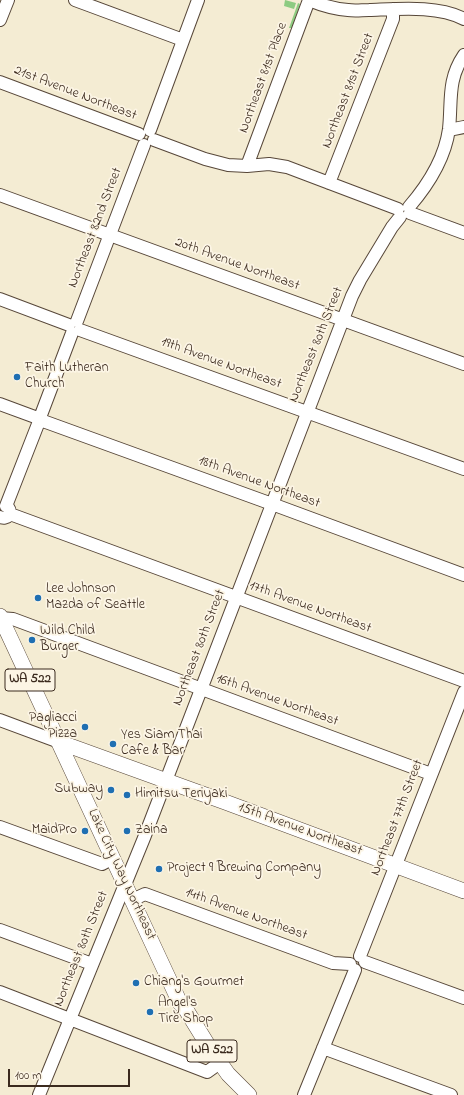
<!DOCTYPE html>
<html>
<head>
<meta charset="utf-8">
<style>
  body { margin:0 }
  #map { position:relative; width:464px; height:1095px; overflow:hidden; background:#f4ecd3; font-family:"Indie Flower",sans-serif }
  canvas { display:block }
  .scale { position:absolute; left:8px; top:1069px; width:122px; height:18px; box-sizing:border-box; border:2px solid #3b2a1e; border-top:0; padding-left:5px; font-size:12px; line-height:14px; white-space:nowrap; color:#3b2a1e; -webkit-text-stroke:3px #fcf5e5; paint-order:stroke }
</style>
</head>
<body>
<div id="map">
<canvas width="464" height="1095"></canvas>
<div class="scale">100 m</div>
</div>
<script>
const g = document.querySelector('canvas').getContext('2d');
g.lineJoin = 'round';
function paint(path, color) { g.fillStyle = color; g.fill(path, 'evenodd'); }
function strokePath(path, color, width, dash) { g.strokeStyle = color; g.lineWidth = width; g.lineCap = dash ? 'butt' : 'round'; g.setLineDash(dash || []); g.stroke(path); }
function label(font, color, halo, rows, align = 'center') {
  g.font = font + ' "Indie Flower",sans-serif'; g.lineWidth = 3.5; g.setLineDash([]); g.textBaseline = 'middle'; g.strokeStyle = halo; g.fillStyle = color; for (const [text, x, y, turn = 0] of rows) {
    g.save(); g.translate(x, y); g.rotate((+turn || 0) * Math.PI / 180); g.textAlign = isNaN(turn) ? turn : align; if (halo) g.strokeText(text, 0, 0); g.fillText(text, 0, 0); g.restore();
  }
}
paint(new Path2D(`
  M285 0 296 3 294 9 284 6Z
  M298 3 300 4 292 28H289Z`), '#8dcb81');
const minor = new Path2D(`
  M75 0 183 40
  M309 0C321 5 335 9 348 10 355 11 362 10 369 10 398 9 438 5 464 19
  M0 20 8 0
  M0 82 139 134
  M150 130 198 0
  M449 130 464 127
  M154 140 205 159 228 165 247 166 269 164 287 167 398 209
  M247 166 309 0
  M329 183 393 19V9
  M0 195 464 364
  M409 207C428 185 445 158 449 129 452 101 447 80 464 55
  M410 213 464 233
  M0 299 69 325
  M77 321 144 145
  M80 330 464 469
  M0 404 35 417
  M41 415 72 333
  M43 421 272 504 464 575
  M6 506 38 424
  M10 514 464 681
  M0 517C7 520 13 514 8 507
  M0 618 13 619 431 774
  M0 720 59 742
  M0 827 102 864 113 858
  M132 900 145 894 333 963 350 964
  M0 930 92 964
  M360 956 464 692
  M365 962 464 998
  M0 992 207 1072 214 1067
  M323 1048 451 1095
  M39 1095 144 838 352 296 360 280 392 227 400 217
  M304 1095 355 970`);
const major = new Path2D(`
  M0 616 180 1003 185 1008 209 1047 228 1074 249 1095
  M59 742 225 802 464 891`);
strokePath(minor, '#574739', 14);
strokePath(major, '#574739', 16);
strokePath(minor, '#fff', 12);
strokePath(major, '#fff', 15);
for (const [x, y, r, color] of [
  [17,377,4,"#1f6fb2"],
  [38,598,4,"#1f6fb2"],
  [32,640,4,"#1f6fb2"],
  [85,727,4,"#1f6fb2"],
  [113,744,4,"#1f6fb2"],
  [111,790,4,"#1f6fb2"],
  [127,795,4,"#1f6fb2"],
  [85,831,4,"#1f6fb2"],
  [127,831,4,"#1f6fb2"],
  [159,869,4,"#1f6fb2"],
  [136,983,4,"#1f6fb2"],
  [150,1012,4,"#1f6fb2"]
]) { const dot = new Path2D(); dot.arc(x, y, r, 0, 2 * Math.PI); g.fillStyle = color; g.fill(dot); strokePath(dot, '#fcf5e5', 1.5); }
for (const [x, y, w] of [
  [30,680,50],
  [212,1051,50]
]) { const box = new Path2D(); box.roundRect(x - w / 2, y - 11, w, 22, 3); g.fillStyle = '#fcf5e5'; g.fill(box); strokePath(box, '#3b2a1e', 1); }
label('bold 13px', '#3b2a1e', null, [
  ["WA 522",30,680],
  ["WA 522",212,1051]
]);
label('14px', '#3b2a1e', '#fcf5e5', [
  ["Northeast 81st Place",264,78,-70],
  ["Northeast 81st Street",349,91,-69],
  ["21st Avenue Northeast",75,94,21],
  ["Northeast 82nd Street",96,228,-69],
  ["20th Avenue Northeast",237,265,20],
  ["Northeast 80th Street",317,345,-68],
  ["19th Avenue Northeast",221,364,20],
  ["18th Avenue Northeast",259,483,20],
  ["17th Avenue Northeast",310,608,20],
  ["Northeast 80th Street",200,648,-69],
  ["16th Avenue Northeast",277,701,20],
  ["Northeast 77th Street",398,818,-69],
  ["15th Avenue Northeast",300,830,20],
  ["Lake City Way Northeast",121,875,65],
  ["14th Avenue Northeast",246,915,20],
  ["Northeast 80th Street",82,949,-68]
]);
label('14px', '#3b2a1e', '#fcf5e5', [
  ["Faith Lutheran",25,369],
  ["Church",25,385],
  ["Lee Johnson",46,590],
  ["Mazda of Seattle",46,606],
  ["Wild Child",40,632],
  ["Burger",40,648],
  ["Pagliacci",77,719,"right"],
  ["Pizza",77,735,"right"],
  ["Yes Siam Thai",121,736],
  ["Cafe & Bar",121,752],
  ["Subway",103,790,"right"],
  ["Himitsu Teriyaki",135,795],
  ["MaidPro",77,831,"right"],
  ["Zaina",135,831],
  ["Project 9 Brewing Company",167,869],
  ["Chiang's Gourmet",144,983],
  ["Angel's",158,1004],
  ["Tire Shop",158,1020]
], 'left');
</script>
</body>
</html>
